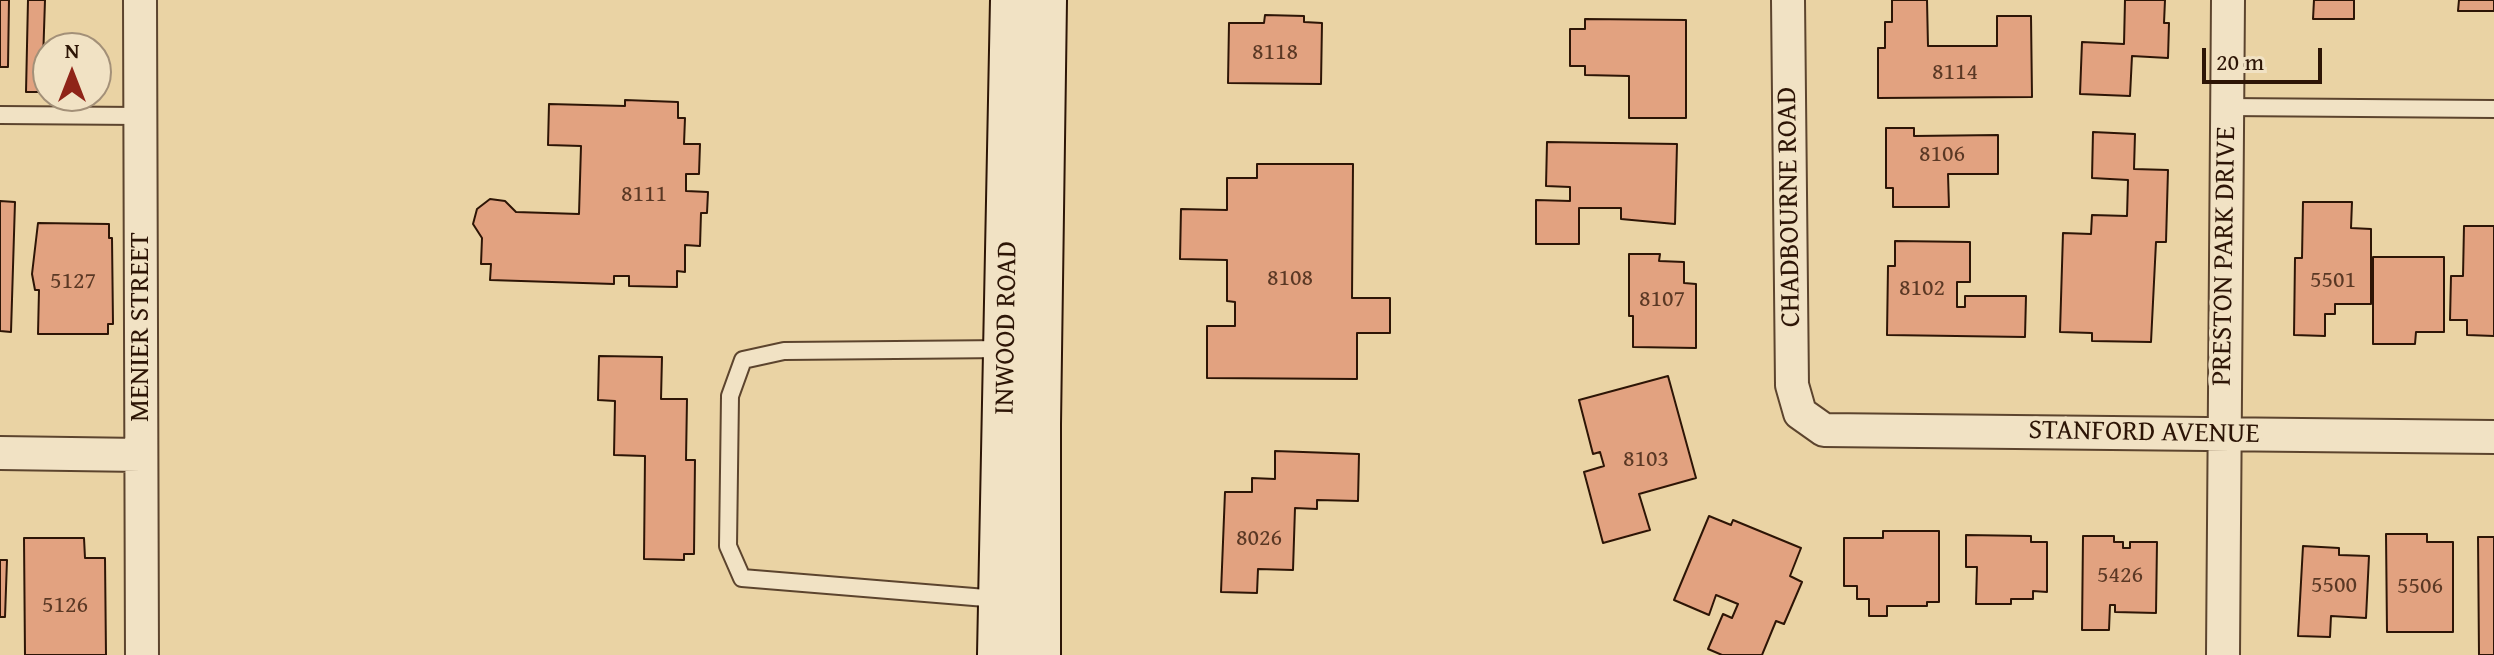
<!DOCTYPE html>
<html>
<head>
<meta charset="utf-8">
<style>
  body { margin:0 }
  #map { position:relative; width:2494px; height:655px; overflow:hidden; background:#ead3a4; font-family:"Gentium Book Plus",serif }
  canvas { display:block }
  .north { position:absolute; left:32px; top:32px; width:80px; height:80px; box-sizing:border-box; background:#f1e2c4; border:2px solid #a39078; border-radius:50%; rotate:0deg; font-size:22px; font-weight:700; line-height:32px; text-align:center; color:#2d1506 }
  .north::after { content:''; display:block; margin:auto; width:28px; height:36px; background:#8f2418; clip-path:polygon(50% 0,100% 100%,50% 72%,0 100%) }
  .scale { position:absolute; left:2202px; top:48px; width:120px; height:36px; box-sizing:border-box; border:4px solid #2d1506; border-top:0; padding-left:10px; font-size:24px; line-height:28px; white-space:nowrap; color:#2d1506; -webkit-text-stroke:6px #f1e2c4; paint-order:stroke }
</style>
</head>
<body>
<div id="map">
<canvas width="2494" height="655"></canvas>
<div class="north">N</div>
<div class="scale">20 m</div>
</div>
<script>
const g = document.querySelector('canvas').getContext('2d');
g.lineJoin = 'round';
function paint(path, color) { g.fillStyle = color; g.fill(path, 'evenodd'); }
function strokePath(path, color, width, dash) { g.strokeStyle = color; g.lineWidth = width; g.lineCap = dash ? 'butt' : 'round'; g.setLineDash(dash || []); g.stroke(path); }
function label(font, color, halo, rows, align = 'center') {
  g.font = font + ' "Gentium Book Plus",serif'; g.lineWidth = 8; g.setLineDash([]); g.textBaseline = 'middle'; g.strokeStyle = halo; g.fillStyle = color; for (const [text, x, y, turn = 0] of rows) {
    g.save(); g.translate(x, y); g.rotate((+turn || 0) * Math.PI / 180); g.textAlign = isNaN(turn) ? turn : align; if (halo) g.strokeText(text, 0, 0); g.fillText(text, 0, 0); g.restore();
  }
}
const building = new Path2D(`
  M0 0H9L8 67H0Z
  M28 0H45L42 92H26Z
  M1892 0H1927L1928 46H1997V16H2031L2032 97 1878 98V48H1885V22H1892Z
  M2125 0H2165L2164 23H2169L2168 58 2132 56 2130 96 2080 94 2082 42 2124 44Z
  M2314 0H2354V19H2313Z
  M2459 0H2494V11H2458Z
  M1265 15 1304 16V22L1322 23 1321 84 1228 83 1229 23H1264Z
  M1585 19 1686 20V118H1629V76L1585 75V66H1570V29H1585Z
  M625 100 678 102V118H685L684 144H700L699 174H686V191L708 192 707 213H701L700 246 685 245V272L677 271V287L629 286V276H614V284L490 280 491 264H481L482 238 473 224 477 209 490 199 505 201 516 212 579 214 581 146 548 145 549 104 625 106Z
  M1886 128H1914V136L1998 135V174H1948L1949 207H1893V188H1886Z
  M2093 132 2135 134 2134 169 2168 170 2166 242H2156L2151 342 2092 341V333L2060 332 2063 233 2091 234 2092 215 2127 216 2128 180 2092 178Z
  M1547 142 1677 144 1675 224 1621 219V208H1579V244H1536V200L1570 201V187L1546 186Z
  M1257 164H1353L1352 298H1390V333H1357V379L1207 378V326H1235V302L1227 301V260L1180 259 1181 209 1227 210V178H1257Z
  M0 201 15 202 11 332 0 331Z
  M2303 202H2352L2351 228 2371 229V304H2335V314H2325V336L2294 335 2295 258H2302Z
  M38 223 109 224V238H112L113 324H108V334H38L39 290H35L32 274Z
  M2464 226H2494V336L2467 335V320H2450L2451 276H2463Z
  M1895 241 1970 242V282H1957V307H1965V296H2026L2025 337 1887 335 1888 266H1895Z
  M1629 254H1660L1659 261 1684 262V283L1696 284V348L1633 347V316H1629Z
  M2373 257H2444V332H2416L2415 344H2373Z
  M599 356 662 357 661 399H687L686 460H695L694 554H684V560L644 559 645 456 614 455 615 401 598 400Z
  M1668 376 1696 478 1639 494 1650 530 1603 543 1584 472 1604 466 1600 452 1593 454 1579 400Z
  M1275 451 1359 454 1358 501 1317 500V509L1295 508 1293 570 1258 569 1257 593 1221 592 1225 492H1252V478L1275 479Z
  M1709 516 1731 525 1733 520 1801 548 1790 576 1802 582 1784 624 1776 621 1762 655H1722L1708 649 1723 614 1732 618 1738 604 1716 595 1709 615 1674 600Z
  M1883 531H1939V602H1927V606H1887V616H1869V599H1857V586H1844V538H1883Z
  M2386 534H2427V542H2453V632H2387Z
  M1966 535 2031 536V542H2047V592L2033 591V599H2011V604H1976L1977 567H1966Z
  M2083 536H2114V542H2123V548H2130V542H2157L2156 613 2115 612V605H2110L2109 630H2082Z
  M2478 537H2494V655H2479Z
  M24 538H84L85 558H105L106 655H25Z
  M2303 546 2339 548V555L2369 556 2366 618 2331 616 2330 637 2298 636Z
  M0 560H7L5 617H0Z`);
paint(building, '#e2a280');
strokePath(building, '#2d1506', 2);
const service = new Path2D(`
  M2227 107 2494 109
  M0 115 140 116
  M998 599 742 578 728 546 730 396 743 360 784 351 1006 349`);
const minor = new Path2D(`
  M140 0 142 655
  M1788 0 1792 385 1800 413 1824 430 2494 437
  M0 453 141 455
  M2223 655 2228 0`);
const secondary = new Path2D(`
  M1000 655 1013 0
  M1038 655V424L1044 0`);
strokePath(service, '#5c442e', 20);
strokePath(minor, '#5c442e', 36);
strokePath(secondary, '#2d1506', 48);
strokePath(service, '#f1e2c4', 16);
strokePath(minor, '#f1e2c4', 32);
strokePath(secondary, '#f1e2c4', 44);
label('24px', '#5a3824', null, [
  ["8118",1275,53],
  ["8114",1955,73],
  ["8106",1942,155],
  ["8111",644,195],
  ["8108",1290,279],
  ["5501",2333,281],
  ["5127",73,282],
  ["8102",1922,289],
  ["8107",1662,300],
  ["8103",1646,460],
  ["8026",1259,539],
  ["5426",2120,576],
  ["5500",2334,586],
  ["5506",2420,587],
  ["5126",65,606]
]);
label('28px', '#2d1506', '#f1e2c4', [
  ["CHADBOURNE ROAD",1790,207,-91],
  ["PRESTON PARK DRIVE",2225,256,-89],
  ["MENIER STREET",141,327,-90],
  ["INWOOD ROAD",1007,328,-89],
  ["STANFORD AVENUE",2144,433,1]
]);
</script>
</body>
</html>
